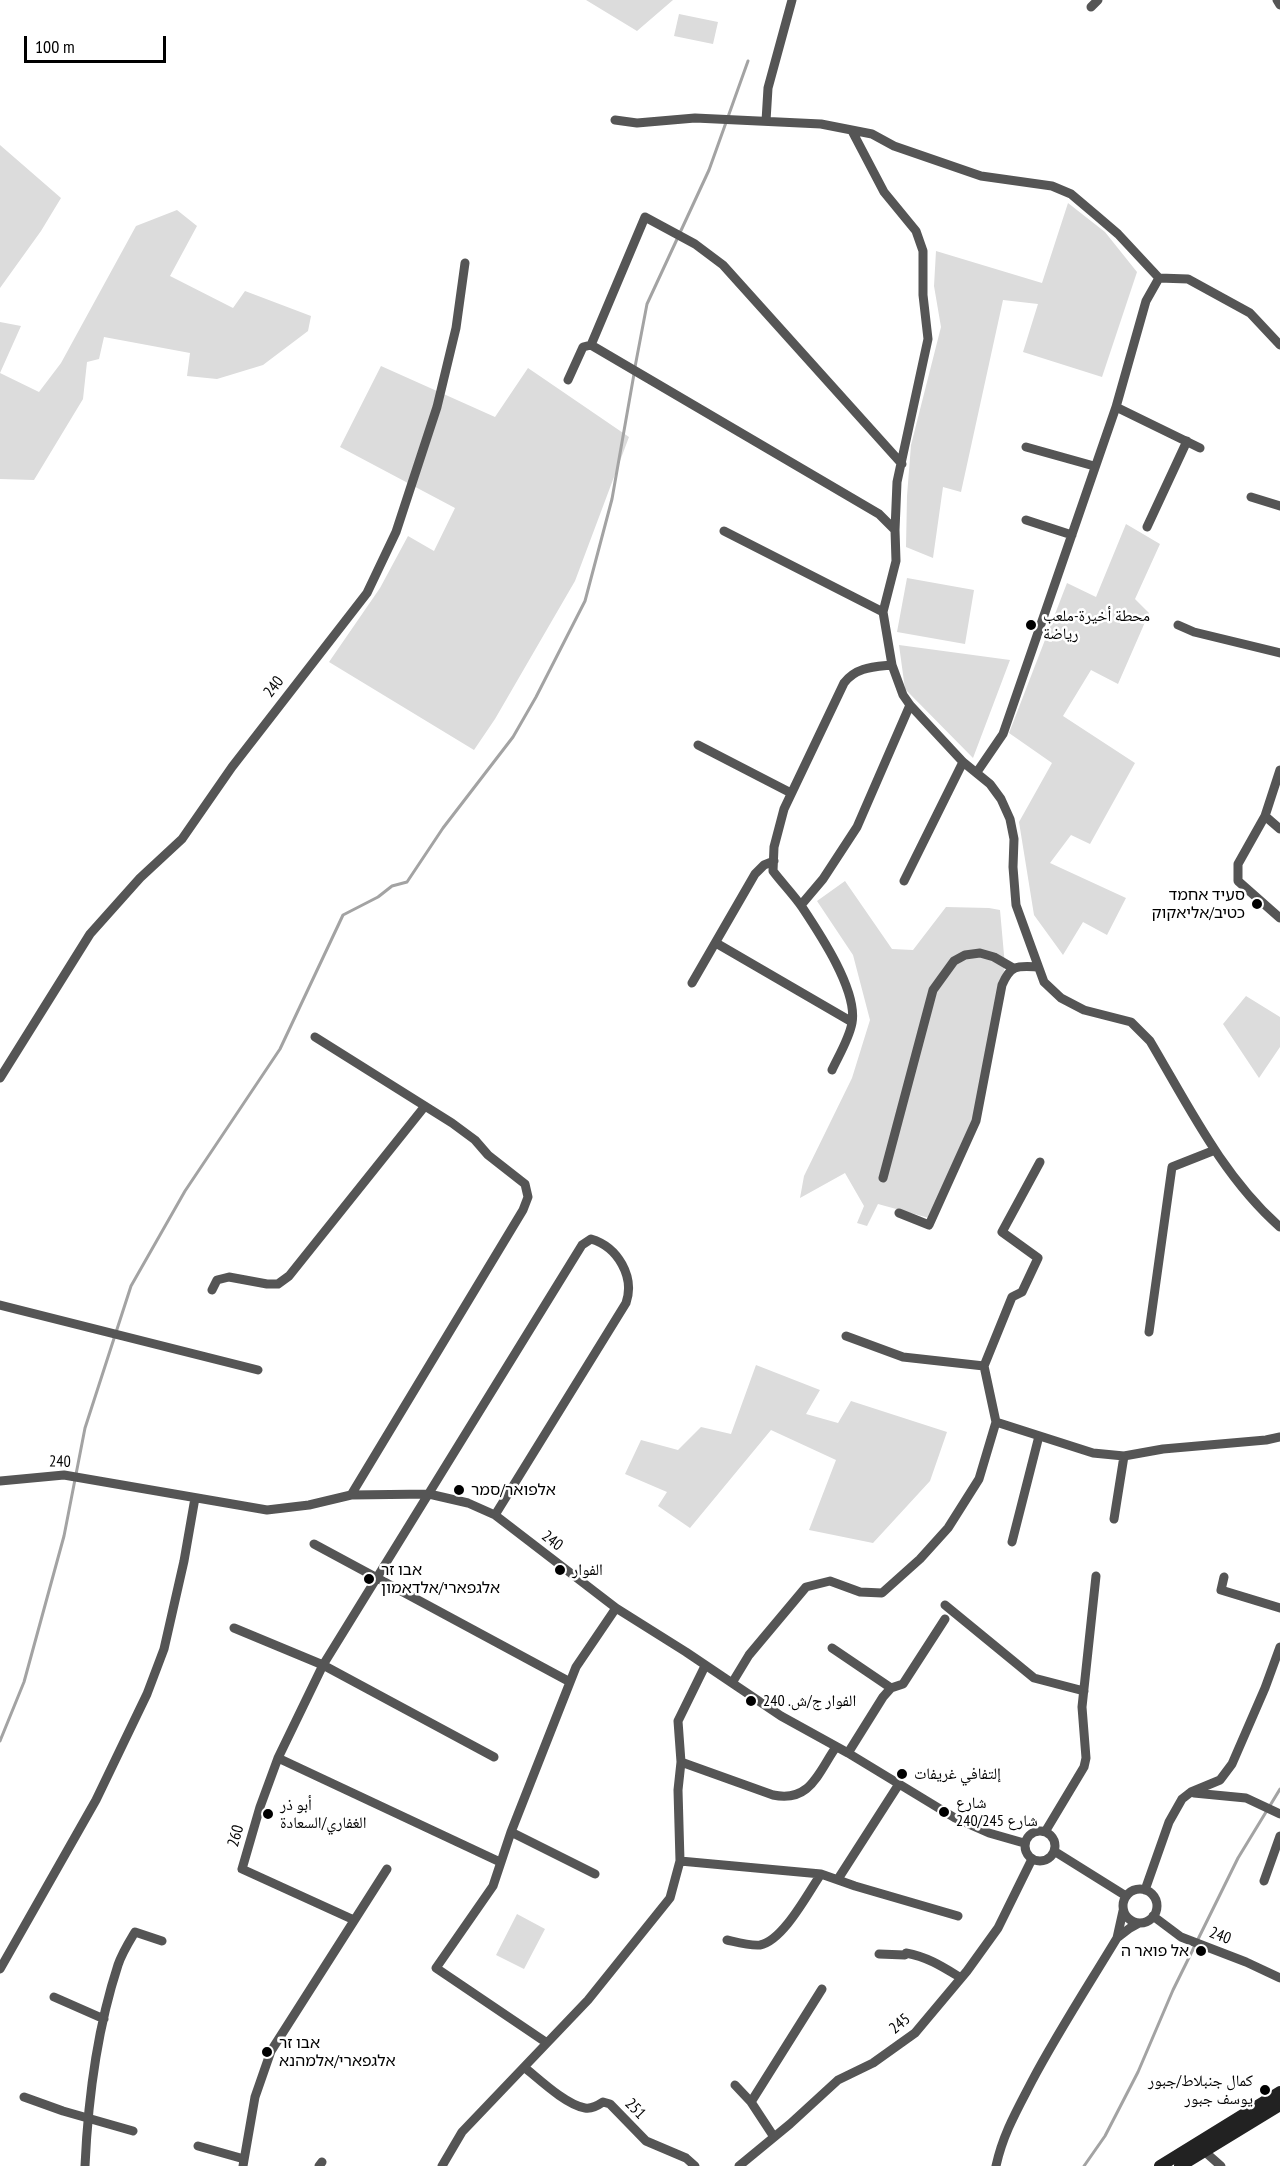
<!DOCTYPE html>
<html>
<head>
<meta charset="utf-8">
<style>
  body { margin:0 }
  #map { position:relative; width:1280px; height:2166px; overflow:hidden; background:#fff; font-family:"PT Sans Narrow",sans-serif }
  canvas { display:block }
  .scale { position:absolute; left:24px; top:36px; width:142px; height:27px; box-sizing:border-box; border:3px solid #000; border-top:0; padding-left:8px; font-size:18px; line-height:21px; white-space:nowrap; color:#000; -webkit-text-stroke:4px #fff; paint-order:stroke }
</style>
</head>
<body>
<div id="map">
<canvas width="1280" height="2166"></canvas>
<div class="scale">100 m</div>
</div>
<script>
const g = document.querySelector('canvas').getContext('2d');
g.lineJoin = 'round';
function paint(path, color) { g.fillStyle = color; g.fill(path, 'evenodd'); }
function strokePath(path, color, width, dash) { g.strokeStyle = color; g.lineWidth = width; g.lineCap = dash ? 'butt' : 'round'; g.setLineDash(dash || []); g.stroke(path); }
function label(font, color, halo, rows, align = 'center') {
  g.font = font + ' "PT Sans Narrow","Noto Naskh Arabic","Noto Sans Hebrew",sans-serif'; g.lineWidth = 5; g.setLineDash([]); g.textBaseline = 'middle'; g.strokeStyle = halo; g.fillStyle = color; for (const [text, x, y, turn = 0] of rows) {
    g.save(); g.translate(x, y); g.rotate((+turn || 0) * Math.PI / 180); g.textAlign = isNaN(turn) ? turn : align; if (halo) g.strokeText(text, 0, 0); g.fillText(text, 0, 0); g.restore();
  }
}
paint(new Path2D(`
  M586 0H673L637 31Z
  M679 14 718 22 713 44 674 36Z
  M0 145 61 198 41 231 0 288Z
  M1068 203 1105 232 1137 272 1102 377 1023 352 1038 304 1003 300 961 492 943 487 933 558 906 547 907 496 911 445 941 327 934 286 936 251 1042 283Z
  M177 210 197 226 170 276 233 308 245 291 311 316 308 331 263 365 217 379 187 376 190 353 104 337 99 359 87 362 83 399 34 480 0 479V373L39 392 61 363 136 226Z
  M0 322 21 326 0 373Z
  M381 366 495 417 528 368 629 437 575 581 495 719 474 750 329 662 380 588 408 536 434 551 455 508 340 447Z
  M1126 524 1160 544 1135 599 1149 613 1118 684 1091 670 1063 716 1135 763 1090 844 1071 835 1050 863 1126 898 1107 935 1083 922 1063 955 1034 915 1019 822 1052 763 1009 733 1067 583 1096 597Z
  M907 578 974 590 965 644 897 632Z
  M899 645 1010 660 973 758 905 689Z
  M845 881 892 949 913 950 946 907 989 908 1000 910 1005 966 972 1129 929 1218 878 1204 867 1226 857 1223 864 1206 845 1173 800 1198 804 1176 852 1078 870 1020 853 955 817 901Z
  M1246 996 1280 1017V1047L1259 1078 1223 1024Z
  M756 1365 820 1390 806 1414 838 1423 851 1401 947 1432 930 1481 873 1543 809 1530 836 1460 771 1430 690 1528 658 1506 667 1492 625 1474 641 1440 678 1450 701 1427 731 1434Z
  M517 1914 545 1929 524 1969 496 1955Z`), '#dcdcdc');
strokePath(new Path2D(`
  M635 367 647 304 709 170 748 61
  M0 1741 24 1682 64 1536 85 1428 131 1286 185 1191 280 1049 343 915 378 897 392 886 407 882 443 828 513 737 536 697 585 601 612 499 634 374
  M1084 2166 1105 2136 1138 2072 1173 1990 1238 1858 1280 1789`), '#a3a3a3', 3);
strokePath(new Path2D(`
  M1277 0 1280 5
  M1091 7 1098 0
  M615 120 637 123 695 118 821 124 872 134 894 146 981 176 1052 186 1071 194 1097 216 1118 234 1159 278
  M766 121 768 88 792 0
  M852 131 884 192 916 231 923 251V295L928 339 897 482 895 530
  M591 345 645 217 695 244 723 265 902 464
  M568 380 583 347 591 345 879 514 895 530 896 561 883 612 892 665 903 695 910 705 963 762 990 784 1001 799 1010 819 1014 839 1013 867 1016 905 1044 982 1061 998 1084 1010 1131 1022 1150 1041C1188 1105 1223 1177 1280 1227
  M1116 407 1200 448
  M1026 447 1094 466
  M1251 497 1280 506
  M1026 520 1072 535
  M1147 527 1187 441
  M724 531 883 612
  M1178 625 1194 632 1280 653
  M698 745 791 793
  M1280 770 1265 816 1238 864V881L1280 918
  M977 772 1003 734 1116 407 1146 301 1159 278 1188 279 1250 313 1280 345
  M1265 816 1280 829
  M904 881 963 762
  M801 905 823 879 857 827 910 705
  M716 943 852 1022
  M692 983 755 874 764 865 774 861
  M315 1037 452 1123 475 1140 488 1155 525 1184 528 1197 523 1210 351 1495
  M832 1070C839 1055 849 1039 852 1023 858 991 820 934 802 907 793 894 782 883 773 871L774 847 784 809 844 683C856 667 873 667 892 665
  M0 1078 90 934 140 878 182 839 232 767 367 593 396 532 437 407 456 328 465 263
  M883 1178 933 990 954 961 965 955 980 953 994 957 1013 968
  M899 1213 929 1225 976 1121 1002 985C1011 964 1018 966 1038 967
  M212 1290 217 1280 229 1277 267 1284H278L289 1276 425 1106
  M0 1305 258 1370
  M1149 1332 1172 1167 1215 1150
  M984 1366 1012 1297 1022 1292 1038 1258 1002 1232 1040 1162
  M996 1422 1093 1453 1124 1456 1163 1449 1266 1440 1280 1437
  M0 1481 64 1475 267 1510 309 1505 351 1495 429 1494 468 1503 495 1515 616 1608 686 1652 781 1716 848 1753 955 1818 989 1833 1024 1843
  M1114 1519 1124 1456
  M1012 1542 1039 1436
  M314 1544 570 1682
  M1224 1577 1221 1590 1280 1608
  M945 1605 1034 1678 1084 1691
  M234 1628 323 1665 494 1757
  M832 1648 891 1688
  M732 1683 749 1655 806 1587 830 1581 860 1592 882 1593 920 1559 948 1528 979 1479 996 1422 984 1366 903 1357 846 1336
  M848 1753 883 1697 891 1688 903 1684 945 1619
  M278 1758 500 1862
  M681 1762 773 1795C810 1803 818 1773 836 1747
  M1194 1793 1246 1798 1280 1814
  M1025 1846a15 15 0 1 1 30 0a15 15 0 1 1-30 0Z
  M511 1832 595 1874
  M1045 1832 1084 1767 1086 1758 1082 1707 1096 1576
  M1054 1851 1126 1896
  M680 1861 821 1874 855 1886 958 1916
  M838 1879 899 1784
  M1264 1881 1280 1836
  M1123 1906a17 17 0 1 1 34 0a17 17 0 1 1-34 0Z
  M1145 1890 1169 1822 1182 1799 1191 1792 1220 1780 1232 1764 1265 1688 1280 1647
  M1123 1911 1117 1938 1130 1928 1139 1923
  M1153 1916 1181 1937 1246 1962 1280 1978
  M354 1920 242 1869 260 1807 278 1758 323 1665 582 1245 591 1239C618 1247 635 1277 626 1303L495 1515
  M727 1940C736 1942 750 1946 760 1945 783 1941 808 1893 821 1874
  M879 1954 905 1955 906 1953C928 1957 943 1967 961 1978
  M0 1969 96 1800 147 1694 164 1649 184 1561 195 1498
  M54 1997 104 2019
  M547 2043 436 1968 493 1886 511 1832 576 1667 616 1608
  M524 2067C539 2079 566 2105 585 2108 592 2109 597 2106 603 2102L610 2104 646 2141 686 2158 695 2166
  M735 2085 751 2102 774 2137
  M24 2097 63 2111 133 2131
  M751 2102 822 1989
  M198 2146 244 2159
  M1204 2151 1221 2166
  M85 2166C88 2099 97 2029 118 1965 122 1953 129 1942 135 1932L162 1941
  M243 2166 255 2097 271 2051 387 1869
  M319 2166 322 2162
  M442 2166 462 2132 588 2000 670 1898 680 1861 678 1790 681 1762 678 1721 705 1666
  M739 2166 790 2124 838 2080 873 2063 915 2033 967 1971 998 1928 1032 1859
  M996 2166C1003 2134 1017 2110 1032 2081 1058 2032 1088 1986 1117 1938`), '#555', 9);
strokePath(new Path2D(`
  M1160 2166 1280 2092
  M1180 2166 1280 2105`), '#222', 12);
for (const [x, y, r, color] of [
  [1031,625,6,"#000"],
  [1257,904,6,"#000"],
  [459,1490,6,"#000"],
  [560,1570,6,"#000"],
  [369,1579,6,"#000"],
  [751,1701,6,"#000"],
  [902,1774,6,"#000"],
  [944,1812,6,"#000"],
  [268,1814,6,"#000"],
  [1201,1951,6,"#000"],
  [267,2052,6,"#000"],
  [1265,2090,6,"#000"]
]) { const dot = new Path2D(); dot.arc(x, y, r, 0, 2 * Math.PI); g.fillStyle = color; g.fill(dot); strokePath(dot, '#fff', 2); }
label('16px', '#000', '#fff', [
  ["محطة أخيرة-ملعب",1043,616],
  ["رياضة",1043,634],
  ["סעיד אחמד",1245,895,"right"],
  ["כטיב/אליאקוק",1245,913,"right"],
  ["אלפואר/סמר",471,1490],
  ["אבו זר",381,1570],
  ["אלגפארי/אלדאמון",381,1588],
  ["الفوار",572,1570],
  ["الفوار ج/ش. 240",763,1701],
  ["إلتفافي غريفات",914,1774],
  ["شارع",956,1803],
  ["240/شارع 245",956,1821],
  ["أبو ذر",280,1805],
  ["الغفاري/السعادة",280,1823],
  ["אל פואר ה",1189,1951,"right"],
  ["אבו זר",279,2043],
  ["אלגפארי/אלמהנא",279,2061],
  ["كمال جنبلاط/جبور",1253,2081,"right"],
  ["يوسف جبور",1253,2099,"right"]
], 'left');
label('16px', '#000', '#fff', [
  ["240",274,687,-52],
  ["240",60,1462,1],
  ["240",552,1541,38],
  ["260",236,1836,-74],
  ["240",1220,1936,21],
  ["245",900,2024,-40],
  ["251",635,2109,46]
]);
</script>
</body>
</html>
